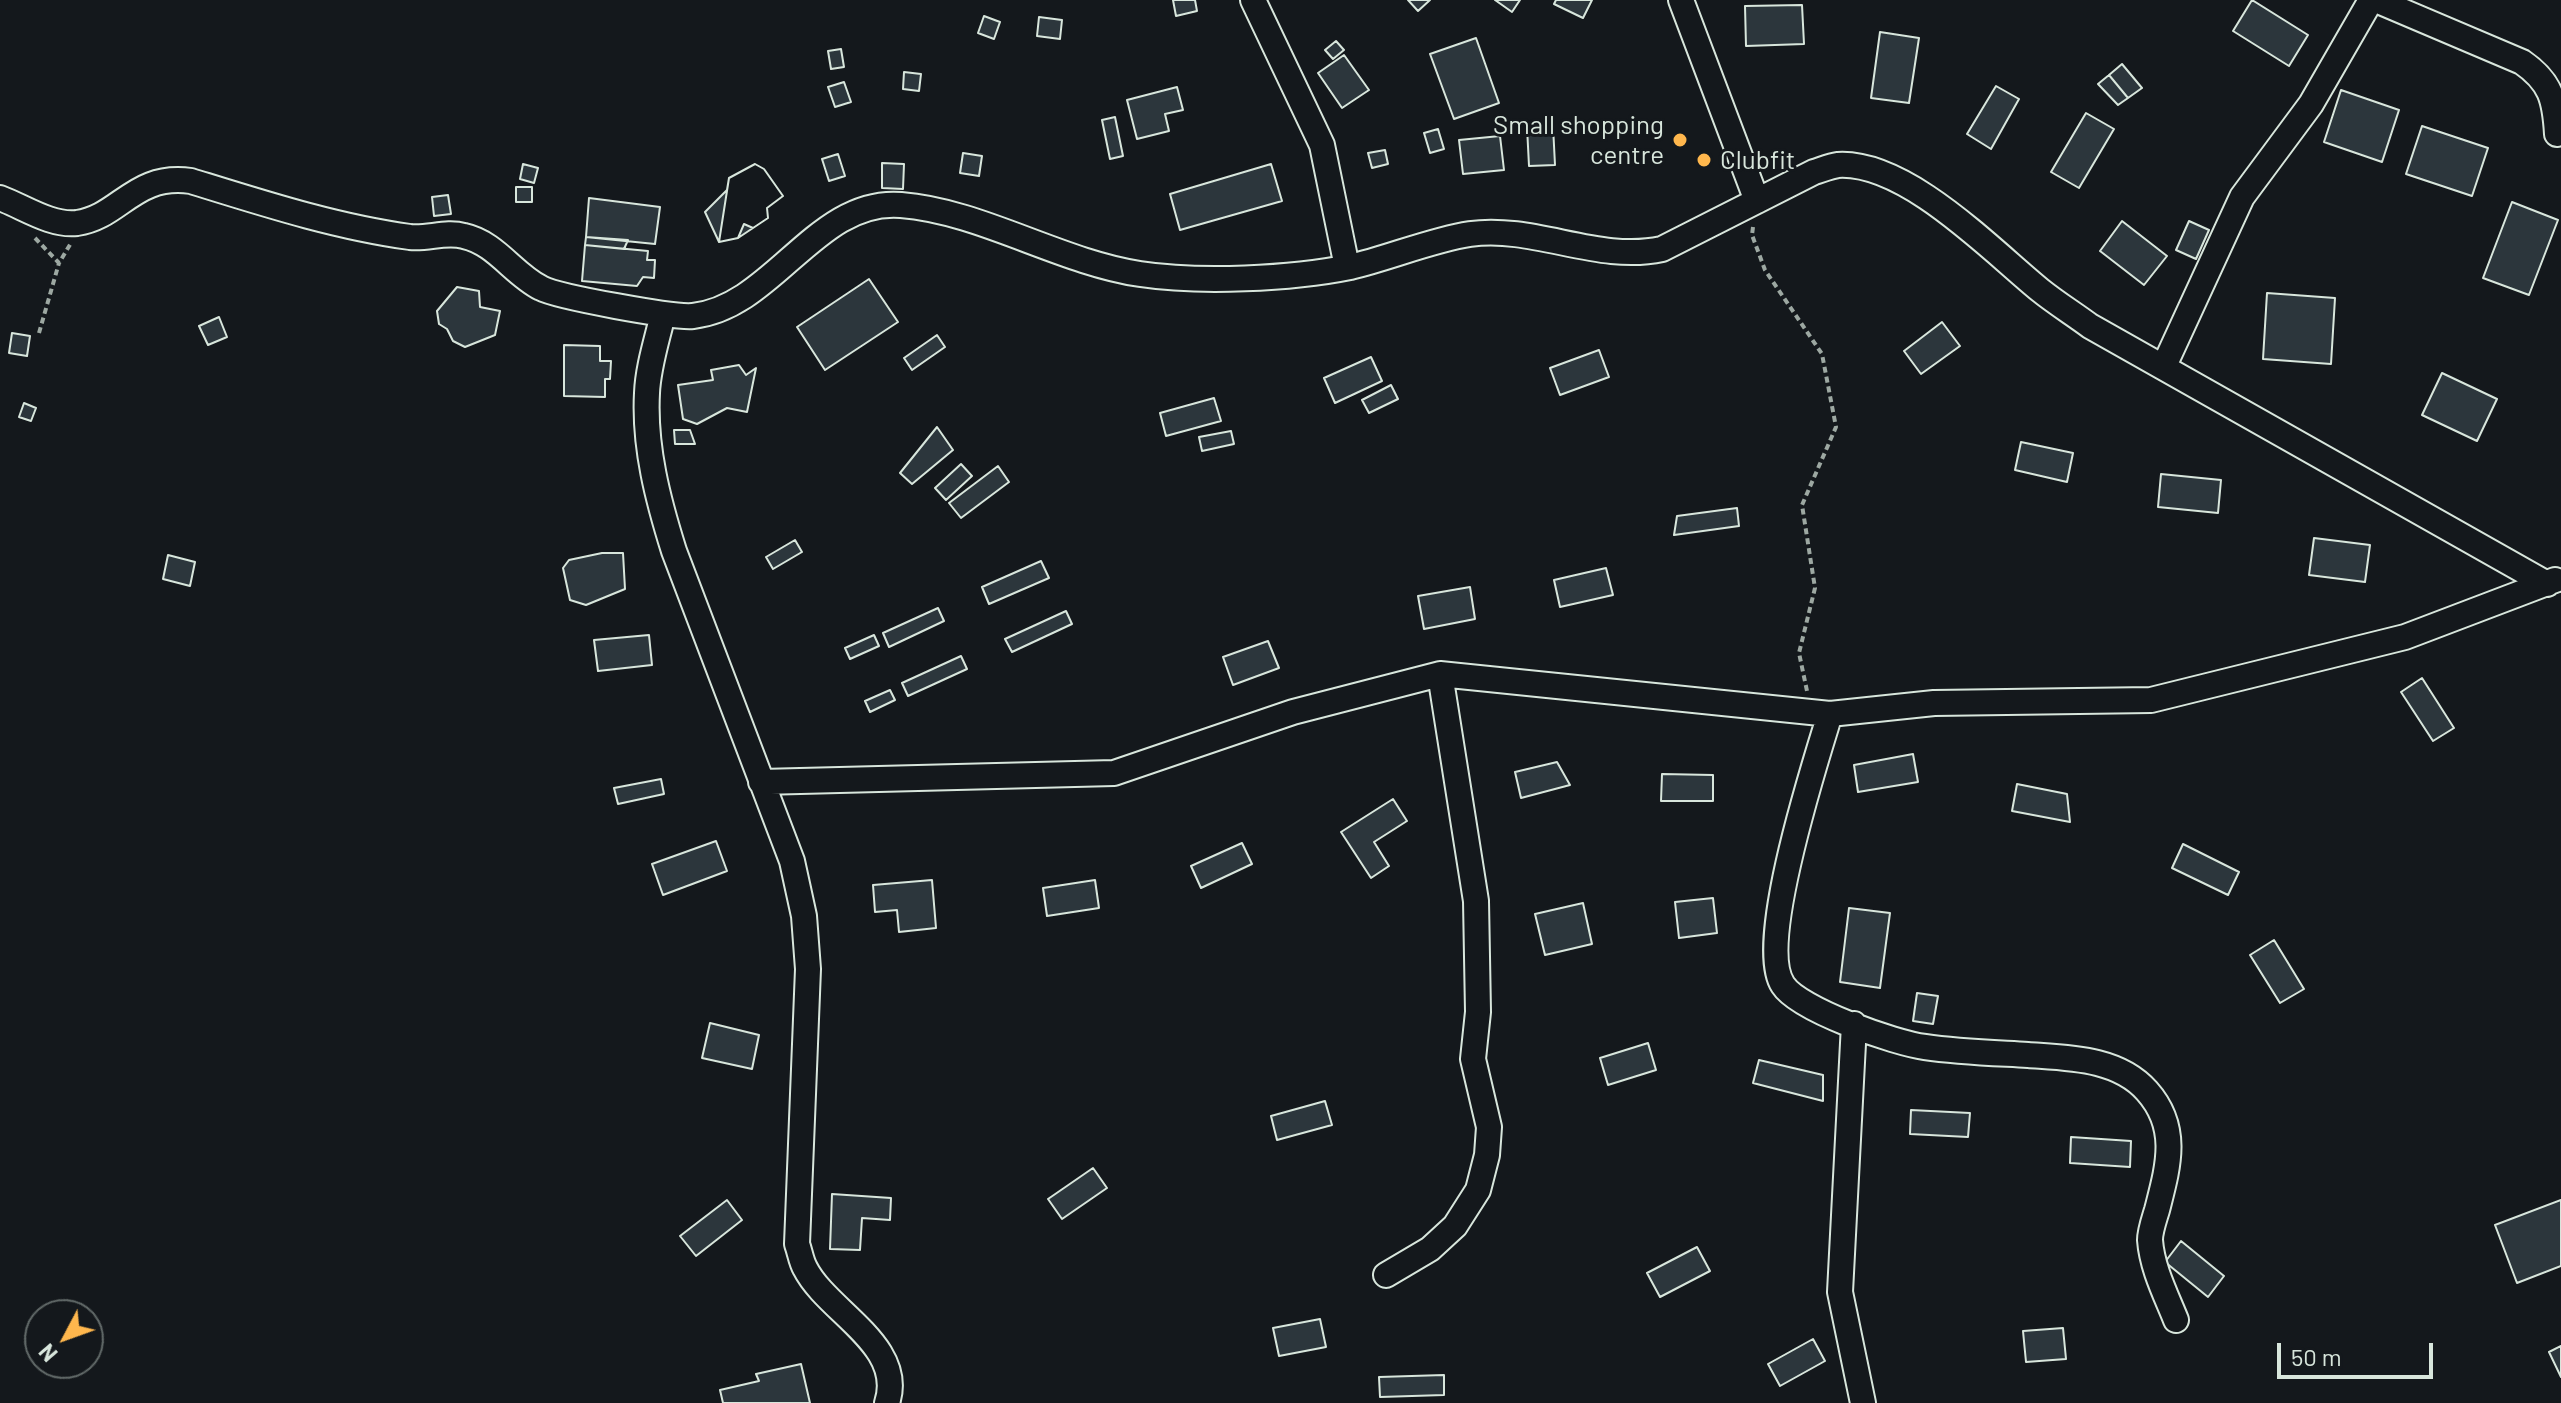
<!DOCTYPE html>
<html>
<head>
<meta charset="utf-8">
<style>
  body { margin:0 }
  #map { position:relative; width:2561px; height:1403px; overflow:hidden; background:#14181c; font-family:Barlow,sans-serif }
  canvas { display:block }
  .north { position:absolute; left:24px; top:1299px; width:80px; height:80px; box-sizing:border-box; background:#14181c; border:2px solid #626a69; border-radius:50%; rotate:229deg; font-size:22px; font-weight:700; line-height:32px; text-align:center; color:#d8e6dc }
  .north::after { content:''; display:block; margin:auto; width:28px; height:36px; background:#ffb74d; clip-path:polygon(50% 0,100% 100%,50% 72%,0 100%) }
  .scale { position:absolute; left:2277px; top:1343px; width:156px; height:36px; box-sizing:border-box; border:4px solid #d8e6dc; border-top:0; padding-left:10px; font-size:24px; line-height:28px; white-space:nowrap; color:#d8e6dc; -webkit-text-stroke:6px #14181c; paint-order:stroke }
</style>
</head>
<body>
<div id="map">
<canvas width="2561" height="1403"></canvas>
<div class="north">N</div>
<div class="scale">50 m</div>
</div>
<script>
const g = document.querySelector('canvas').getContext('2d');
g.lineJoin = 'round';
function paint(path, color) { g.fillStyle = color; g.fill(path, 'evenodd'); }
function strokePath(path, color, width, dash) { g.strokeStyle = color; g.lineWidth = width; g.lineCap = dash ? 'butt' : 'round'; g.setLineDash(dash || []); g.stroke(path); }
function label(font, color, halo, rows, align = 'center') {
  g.font = font + ' Barlow,sans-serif'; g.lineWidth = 6; g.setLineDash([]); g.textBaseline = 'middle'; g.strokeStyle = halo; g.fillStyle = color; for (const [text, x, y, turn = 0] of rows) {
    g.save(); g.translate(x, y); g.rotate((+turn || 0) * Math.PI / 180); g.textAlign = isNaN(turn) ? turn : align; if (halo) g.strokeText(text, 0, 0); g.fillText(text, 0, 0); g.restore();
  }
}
const building = new Path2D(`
  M1173 0H1195L1197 11 1176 16Z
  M1408 0H1430L1418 11Z
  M1495 0H1520L1512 12Z
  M1556 0H1592L1583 18 1554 4Z
  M2252 0 2308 35 2289 66 2233 31Z
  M1802 5 1804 44 1746 46 1745 6Z
  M984 16 1000 22 994 39 978 33Z
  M1039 17 1062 20 1060 39 1037 36Z
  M1880 32 1919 38 1909 103 1871 98Z
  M1476 38 1499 103 1454 119 1430 54Z
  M1336 41 1344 50 1333 59 1325 50Z
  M841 49 844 67 831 69 828 51Z
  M1344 55 1369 90 1342 108 1318 73Z
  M2122 64 2142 88 2128 98 2109 75Z
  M904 72 921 74 919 91 903 89Z
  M2109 75 2128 98 2118 105 2098 84Z
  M844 82 851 102 835 107 828 87Z
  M1996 86 2019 99 1991 149 1967 134Z
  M1177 87 1183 110 1165 114 1169 131 1137 139 1127 100Z
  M2341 90 2399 110 2382 162 2324 142Z
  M2086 113 2114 129 2079 188 2051 172Z
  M1115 117 1123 156 1110 159 1102 120Z
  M1553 126 1555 165 1529 166 1527 127Z
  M2422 126 2488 148 2472 196 2406 174Z
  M1438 129 1444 149 1430 153 1424 133Z
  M1500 136 1504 170 1463 174 1459 140Z
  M1385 150 1388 164 1372 168 1368 153Z
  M963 153 982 156 979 176 960 173Z
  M838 154 845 176 829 181 822 159Z
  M882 163 904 164 903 189 882 188Z
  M523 164 538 168 534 183 520 179Z
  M755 164 764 169 783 196 767 208 768 218 753 228 744 224 738 238 719 242 729 178Z
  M755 164 764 169 783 196 767 208 768 218 738 238 719 242 705 212 727 190 729 178Z
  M1271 164 1282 201 1180 230 1170 194Z
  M516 187H532V202H516Z
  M448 195 451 214 434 216 432 197Z
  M589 198 660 207 655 244 586 237Z
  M2512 202 2558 220 2529 295 2483 278Z
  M2122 221 2167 256 2144 285 2100 251Z
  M2189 221 2209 230 2196 259 2176 250Z
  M586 237 628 240 624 249 585 245Z
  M585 245 648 251 647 260H655L654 278 643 277 637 286 582 281Z
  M869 279 898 322 825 370 797 327Z
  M457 287 479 291 480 307 500 311 495 335 465 347 453 341 447 329 439 324 437 311Z
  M2267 293 2335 298 2331 364 2263 359Z
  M219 317 227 337 208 345 199 326Z
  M1942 322 1960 346 1921 374 1904 351Z
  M12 333 30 336 27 356 9 353Z
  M937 335 945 347 912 370 904 358Z
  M564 345 600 346V361H611L610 379H605V397L564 396Z
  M1599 350 1609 377 1560 395 1550 368Z
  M1371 357 1382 381 1335 403 1324 378Z
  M739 365 746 375 756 368 747 412 727 408 697 424 683 419 678 385 713 380 711 370Z
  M2442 373 2497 399 2477 441 2422 415Z
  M1391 385 1398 399 1369 413 1362 400Z
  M1214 398 1221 421 1166 436 1160 413Z
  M24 403 36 408 31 421 19 417Z
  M937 427 953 450 912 484 900 473Z
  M674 430H690L695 444H675Z
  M1231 431 1234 444 1202 451 1199 437Z
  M2021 442 2073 453 2067 482 2015 470Z
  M961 464 972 476 946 500 935 488Z
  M998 466 1009 482 961 518 949 503Z
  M2161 474 2221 480 2218 513 2158 507Z
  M1737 508 1739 526 1674 535 1677 516Z
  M2314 538 2370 545 2365 582 2309 575Z
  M795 540 802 552 773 569 766 557Z
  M602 553H623L625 589 586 605 570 600 563 568 569 560Z
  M168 555 195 562 190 586 163 579Z
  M1041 561 1049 578 989 604 982 587Z
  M1606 568 1613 595 1560 607 1554 580Z
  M1470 587 1475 619 1424 629 1418 596Z
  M938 608 944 621 889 647 883 633Z
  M1066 611 1072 624 1012 652 1005 639Z
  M649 635 652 665 598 671 594 640Z
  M874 635 879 646 850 659 845 648Z
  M1268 641 1279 668 1233 685 1223 657Z
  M961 656 967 669 908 696 902 683Z
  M2422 678 2454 728 2433 741 2401 692Z
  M890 690 895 700 870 712 865 701Z
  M1913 754 1918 782 1858 792 1854 765Z
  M1557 762 1570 785 1521 798 1515 772Z
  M1662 774 1713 775V801H1661Z
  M661 779 664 794 618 804 614 788Z
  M2017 784 2067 794 2070 822 2012 811Z
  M1393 799 1407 821 1374 842 1389 866 1371 878 1341 832Z
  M716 841 727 871 663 895 652 864Z
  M1242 843 1252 864 1201 888 1191 866Z
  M2183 844 2239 872 2228 895 2172 868Z
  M932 880 936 928 899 932 897 910 875 912 873 885Z
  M1095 880 1099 908 1047 916 1043 888Z
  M1713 898 1717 933 1679 938 1675 902Z
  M1583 903 1592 944 1545 955 1535 914Z
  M1849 908 1890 913 1880 988 1840 982Z
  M2274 940 2304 989 2280 1003 2250 955Z
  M1917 993 1938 996 1933 1024 1913 1021Z
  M710 1023 759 1035 752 1069 702 1058Z
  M1648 1043 1656 1070 1608 1085 1600 1058Z
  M1759 1060 1823 1075V1101L1753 1083Z
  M1325 1101 1332 1125 1277 1140 1271 1116Z
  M1911 1110 1970 1113 1968 1137 1910 1134Z
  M2071 1137 2131 1141 2130 1167 2070 1163Z
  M1093 1168 1107 1188 1062 1219 1048 1199Z
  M832 1194 891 1198 890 1220 862 1218 860 1250 830 1249Z
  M727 1200 742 1220 696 1256 680 1236Z
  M2561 1200V1266L2517 1283 2495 1225Z
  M2181 1241 2224 1276 2208 1297 2165 1262Z
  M1697 1247 1710 1271 1660 1297 1647 1273Z
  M1320 1319 1326 1347 1279 1356 1273 1328Z
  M2063 1328 2066 1359 2026 1362 2023 1331Z
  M1813 1339 1825 1361 1780 1386 1768 1364Z
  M2561 1346V1377L2549 1352Z
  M801 1364 810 1403H723L720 1390 759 1381 756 1374Z
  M1444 1375V1395L1380 1397 1379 1377Z`);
paint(building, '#2c363c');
strokePath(building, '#d8e6dc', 2);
const minor = new Path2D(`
  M1253 0 1322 145 1347 267
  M1681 0 1757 201
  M2376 0 2522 62C2551 82 2555 100 2557 134
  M0 198C24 207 51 226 77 223 120 217 134 173 191 181 262 203 336 227 410 237 428 239 446 231 464 236 496 243 513 274 541 288 558 297 674 318 693 316 774 307 816 198 901 205 980 211 1060 262 1140 274 1199 283 1291 279 1350 267 1389 258 1431 240 1470 234 1535 225 1598 263 1662 249L1814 172C1821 170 1830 166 1838 165 1906 161 1991 250 2040 290 2056 303 2074 314 2090 326L2547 584
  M663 314C657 340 648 367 647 393 644 447 658 500 674 551L792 861 804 916 808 969 797 1244C800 1252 801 1261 805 1268 827 1312 906 1345 887 1403
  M2164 366 2242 197 2311 104 2371 0
  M1830 714C1815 763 1756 945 1783 985 1799 1010 1895 1043 1925 1047 1959 1052 1994 1053 2028 1055 2069 1058 2118 1058 2147 1091 2180 1128 2168 1167 2157 1210 2154 1220 2150 1231 2150 1240 2152 1268 2166 1295 2176 1320
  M761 782 1114 773 1293 712 1440 674 1830 714 1934 703 2151 700 2405 637 2555 580
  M1854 1024 1840 1292 1863 1403
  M1386 1275 1430 1249 1455 1226 1478 1190 1487 1155 1489 1127 1473 1059 1478 1012 1476 901 1440 674`);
strokePath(minor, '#d8e6dc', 28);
strokePath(new Path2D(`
  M1753 227 1752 235 1765 270 1822 354 1836 427 1802 505 1815 588 1799 653 1807 691
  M35 238 59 263 71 243
  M39 333 59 263`), '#9da8a2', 4, [6, 4]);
strokePath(minor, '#14181c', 24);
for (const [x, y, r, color] of [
  [1680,140,8,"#ffb74d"],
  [1704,160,8,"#ffb74d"]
]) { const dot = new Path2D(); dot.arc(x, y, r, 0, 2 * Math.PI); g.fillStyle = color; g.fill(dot); strokePath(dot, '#14181c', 3); }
label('26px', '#d8e6dc', '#14181c', [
  ["Small shopping",1664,125],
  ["centre",1664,155],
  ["Clubfit",1720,160,"left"]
], 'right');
</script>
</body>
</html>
